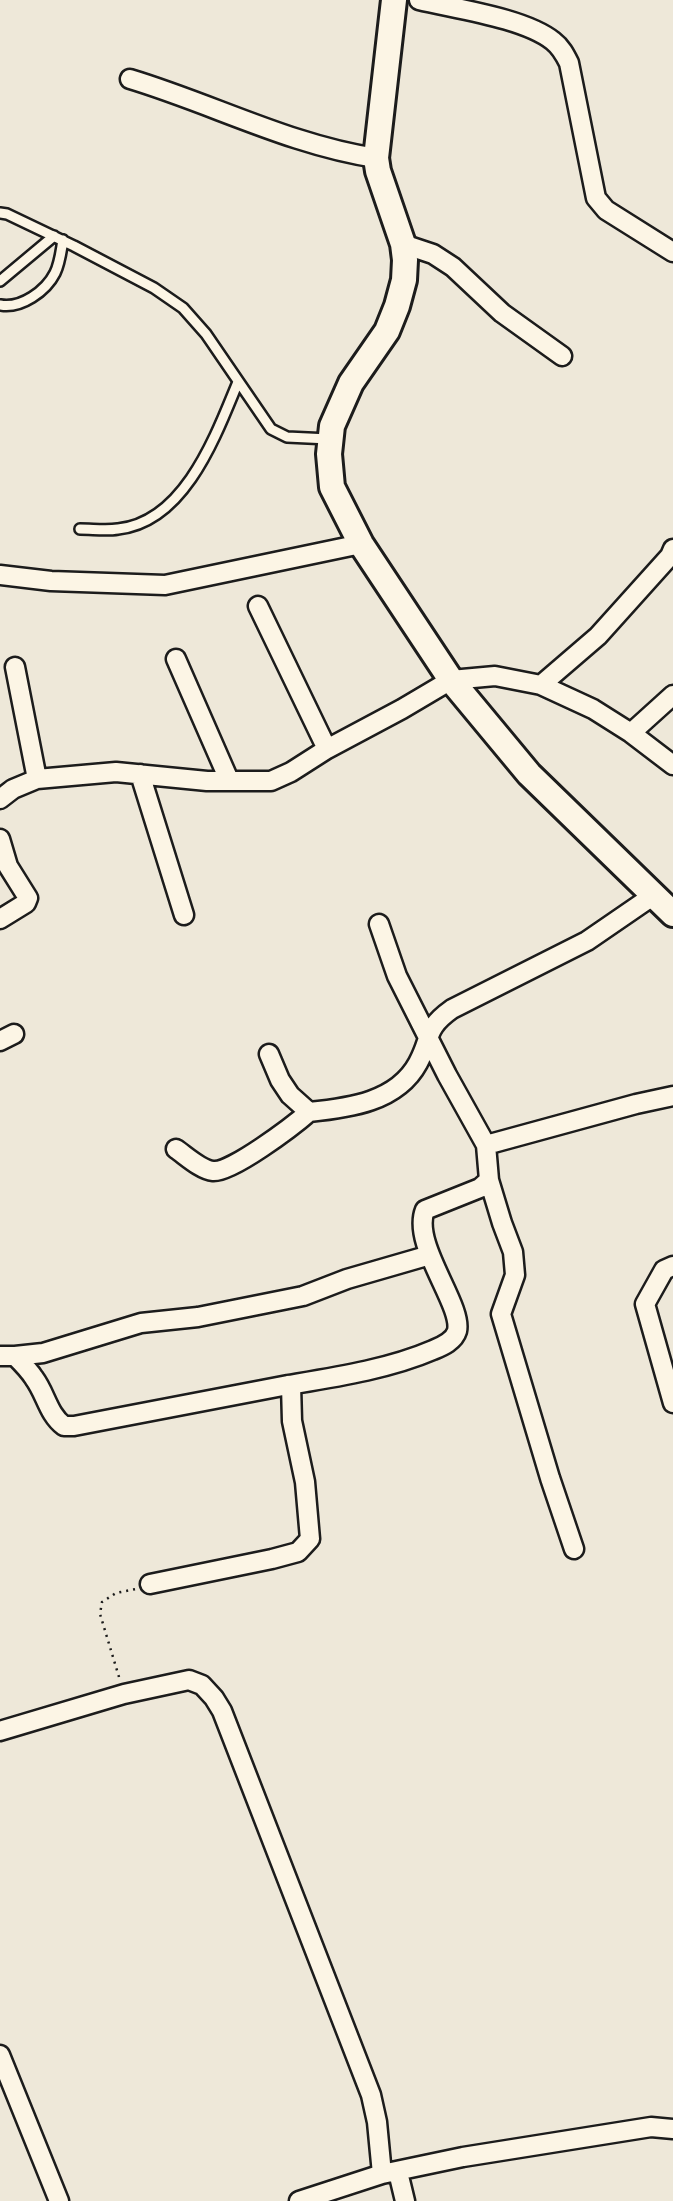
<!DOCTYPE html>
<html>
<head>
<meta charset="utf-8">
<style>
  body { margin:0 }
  canvas { display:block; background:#eee8d9 }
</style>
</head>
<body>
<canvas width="673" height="2201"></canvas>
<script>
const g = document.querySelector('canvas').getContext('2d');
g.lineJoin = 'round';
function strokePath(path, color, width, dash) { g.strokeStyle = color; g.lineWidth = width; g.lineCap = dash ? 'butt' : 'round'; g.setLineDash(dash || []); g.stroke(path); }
const lane = new Path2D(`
  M0 213 7 214 74 246 154 288 183 308 206 334 271 429 287 437 329 439
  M0 281 54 236
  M0 305C21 309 46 291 55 273 60 263 61 251 63 240
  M80 529C93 529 106 531 118 529 185 522 216 435 238 382`);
const street = new Path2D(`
  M419 0C456 9 524 18 553 41 561 47 565 55 569 63L596 198 606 210 673 252
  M130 79C213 104 290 145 376 158
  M403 244 433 254 453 267 502 313 562 356
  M0 575 51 581 165 585 361 544
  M258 606 327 749
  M176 659 229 780
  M15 667 37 779
  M541 685 598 636 670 556 673 549
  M631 733 673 695
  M140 774 184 915
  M0 799 13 789 37 779 116 772 207 781H271L291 772 327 749 402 709 451 680 495 676 541 685 593 709 631 733 673 765
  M0 839 8 866 28 898 26 903 0 919
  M0 1041 14 1034
  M269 1054 280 1080 290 1095 309 1112C349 1108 397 1102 418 1063 432 1037 424 1029 452 1009L587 941 654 895
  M486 1145 636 1104 673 1096
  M176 1149C185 1155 201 1170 213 1171 231 1173 293 1126 309 1112
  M489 1180 502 1223 513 1252 515 1275 501 1314 550 1478 574 1549
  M673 1266 664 1270 645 1304 673 1403
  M0 1356H15L43 1353 141 1323 198 1317 303 1296 347 1279 430 1255
  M15 1356C22 1363 29 1370 34 1378 46 1394 48 1414 64 1426H74C145 1413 217 1398 288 1385 336 1377 389 1369 433 1350 443 1346 454 1341 457 1331 463 1305 411 1244 425 1210L480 1188 489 1180 486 1145 447 1075 397 976 379 924
  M150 1584 272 1559 298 1552 310 1539 305 1482 292 1421 291 1385
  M0 1731 124 1694 189 1680 202 1685 214 1698 222 1711 371 2095 377 2122 382 2174
  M0 2055 59 2201
  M398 2172 405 2201
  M299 2201 382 2174 463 2157 651 2127 673 2129`);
const secondary = new Path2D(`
  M394 0 376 158 378 171 403 244 405 260 404 280 397 306 387 331 351 383 332 426 329 454 332 487 361 544 451 680 529 774 673 914`);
strokePath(lane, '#1c1c1c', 14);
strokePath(street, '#1c1c1c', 23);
strokePath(secondary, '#1c1c1c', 30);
strokePath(new Path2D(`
  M119 1677 100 1614 102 1602 116 1593 136 1589`), '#1c1c1c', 2.5, [2, 5]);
strokePath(lane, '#fcf5e5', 9);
strokePath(street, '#fcf5e5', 18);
strokePath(secondary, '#fcf5e5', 24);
</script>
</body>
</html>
